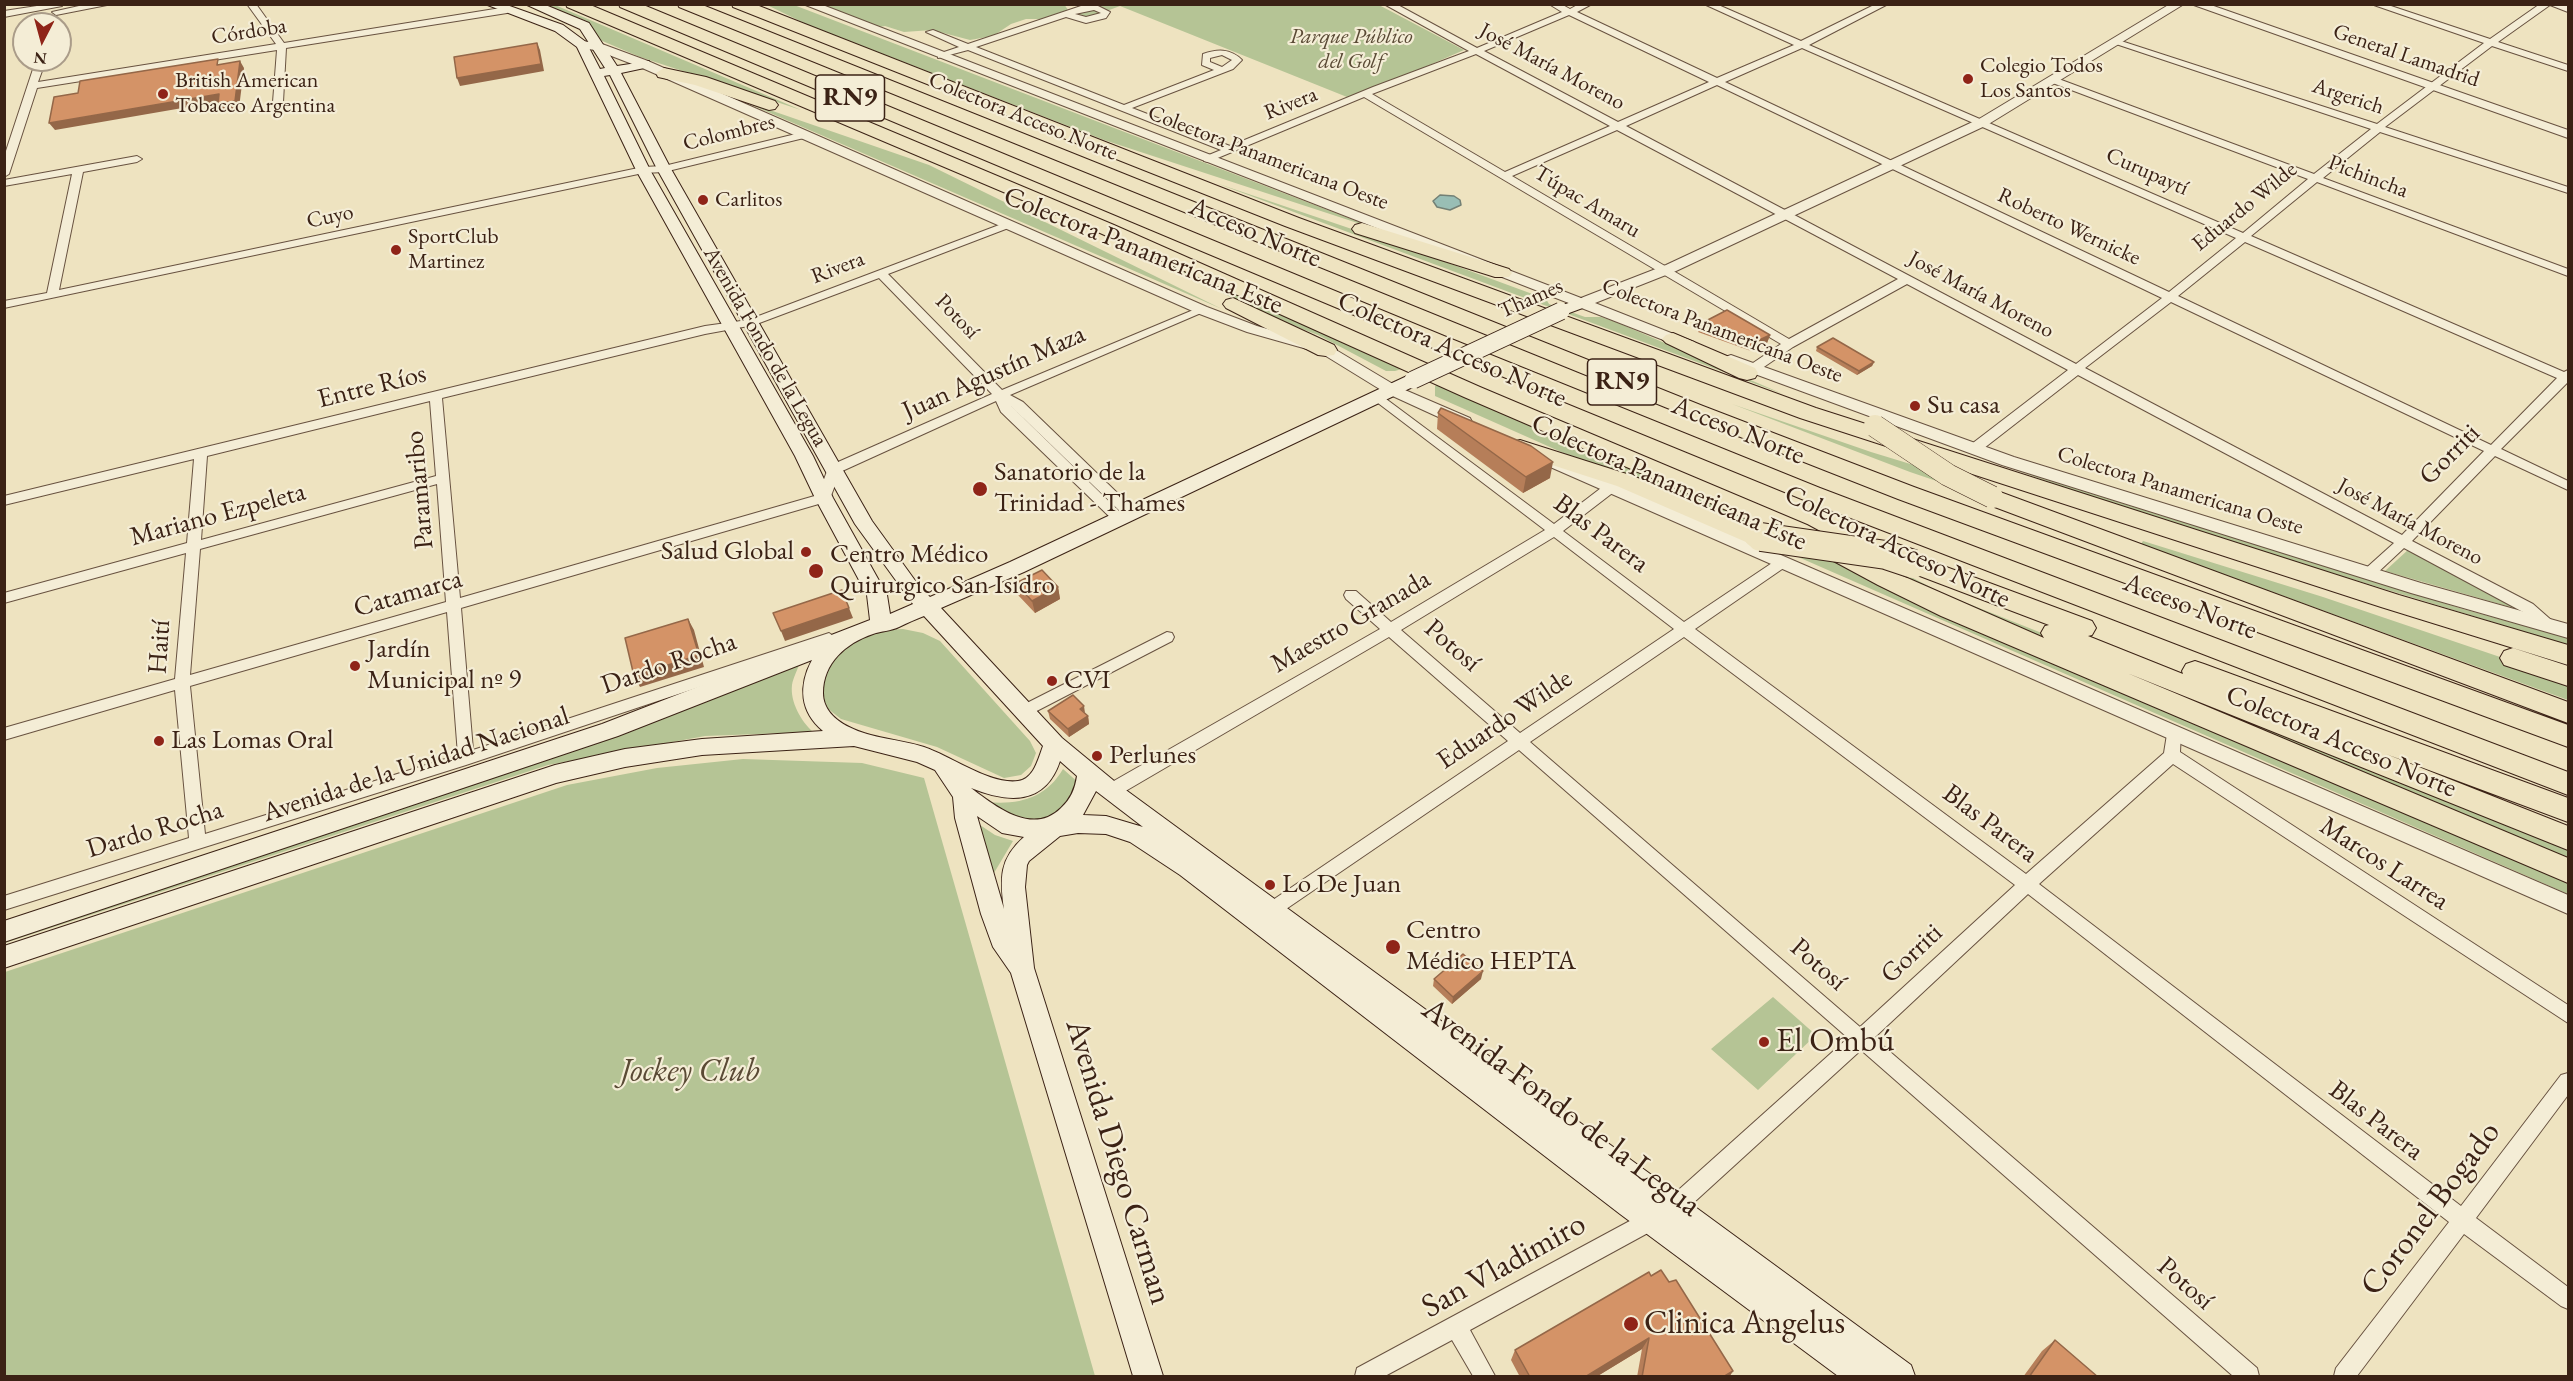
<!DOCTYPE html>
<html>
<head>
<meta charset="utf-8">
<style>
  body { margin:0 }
  #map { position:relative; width:2573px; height:1381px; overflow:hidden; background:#eee3c0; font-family:"EB Garamond",serif }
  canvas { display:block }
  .frame { position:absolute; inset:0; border:6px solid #3b2215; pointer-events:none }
  .north { position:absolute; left:12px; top:12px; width:60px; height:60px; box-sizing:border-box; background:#f4edd6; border:2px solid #aa9c89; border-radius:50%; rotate:186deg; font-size:16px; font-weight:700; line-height:24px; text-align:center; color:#3b2215 }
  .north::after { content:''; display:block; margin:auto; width:21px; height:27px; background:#8f2418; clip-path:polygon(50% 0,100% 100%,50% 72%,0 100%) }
</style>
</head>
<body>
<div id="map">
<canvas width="2573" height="1381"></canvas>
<div class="frame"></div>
<div class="north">N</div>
</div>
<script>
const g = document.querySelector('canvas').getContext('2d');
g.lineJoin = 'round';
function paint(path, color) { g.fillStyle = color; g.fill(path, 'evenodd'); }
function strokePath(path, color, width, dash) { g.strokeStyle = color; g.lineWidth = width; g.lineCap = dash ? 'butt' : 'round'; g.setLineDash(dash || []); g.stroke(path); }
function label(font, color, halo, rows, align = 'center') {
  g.font = font + ' "EB Garamond",serif'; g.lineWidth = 4.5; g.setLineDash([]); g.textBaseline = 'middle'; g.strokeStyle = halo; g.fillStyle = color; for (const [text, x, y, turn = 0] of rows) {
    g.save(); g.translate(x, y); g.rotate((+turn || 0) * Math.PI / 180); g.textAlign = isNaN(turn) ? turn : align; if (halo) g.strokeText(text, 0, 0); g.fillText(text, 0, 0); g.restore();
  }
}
paint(new Path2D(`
  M1064 4 1068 10 1065 12 1043 19H1026L1011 24 993 36 970 40 932 30 904 32 885 26 879 27 820 5Z
  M1081 4 1379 5 1464 50 1352 99 1120 6 1104 12 1105 18 1093 21 1075 17Z
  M543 5H555L801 110 640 57 600 40 587 21Z
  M767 5H794L1385 232 1104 140 806 24Z
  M738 99 929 165 1222 309Z
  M1216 183 1402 246 1546 299 1549 304 1585 317H1601L1616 322 1783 394Z
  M1116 238 1408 367 1395 371H1386L1318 335 1265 315Z
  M1442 382 1787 532 1909 601 2568 883V894L1773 546 1435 396V386Z
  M1732 404 1871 452 1930 470 1966 491 1910 472Z
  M2015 470 2463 609 2568 638V645L2155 519Z
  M1784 516 1833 537 1944 594 2568 843V861L1948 600Z
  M2143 541 2323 597 2565 679 2568 681V700L2141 544Z
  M2409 549 2517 608V609L2385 571Z
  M903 629 923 633 940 641 1030 741 1036 753 1031 766 1021 775 1004 778 937 747 841 719 827 708 820 694 827 662 860 637 881 630Z
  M800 662C798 669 793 678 792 685 790 702 801 721 813 732L705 736 548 765 5 943 4 941Z
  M743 759 862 763 924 778 1095 1376H5V972L567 785 657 768Z
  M1063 769 1080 784 1058 817 1025 822 987 802C1020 805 1046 798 1063 769Z
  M977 823 995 835 1013 841 994 873Z
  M1773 997 1816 1035 1758 1090 1711 1049Z`), '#b5c495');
const water = new Path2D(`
  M1440 195 1454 196 1460 200 1461 205 1450 210 1437 207 1433 201Z`);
paint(water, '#99beb5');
strokePath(water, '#738075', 1.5);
const minor = new Path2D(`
  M50 4 62 6 4 17V11Z
  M88 4H112L56 15 52 12Z
  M247 4H256L284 43 507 7 511 10 507 13 286 48 283 102 278 105 273 102 277 50 37 88 9 174 4 177V157L36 60H46L38 82 276 44Z
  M1094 4 1110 12 1106 18 1086 23 1066 17 976 47 1124 105 1214 70 1202 65 1203 54C1217 49 1230 48 1242 60L1233 69 1132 108 1230 146 1373 87 1469 51 1384 4H1396L1477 48 1562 12 1549 4H1561L1570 9 1579 4H1592L1577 12 1717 78 1794 45 1704 4H1716L1801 41 1876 4H1888L1809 45 2243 233 2308 179 2050 82V78H2056L2314 174 2371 129 2110 42 2118 40 2377 124 2484 43 2371 4H2385L2490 39 2540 4 2568 6V12L2550 5 2498 42 2568 65V71L2492 46 2385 127 2568 187V193L2380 132 2323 178 2568 269V276L2317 182 2251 236 2564 372 2568 370V382L2501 449 2568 481V490L2495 456 2412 541 2533 604 2558 626 2556 630H2546L2523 612 2404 548 2374 576H2364L2362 573 2364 570 2394 543 2078 375 1979 452H1969L1968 449 1969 446 2068 370 1907 284 1793 347 1758 371H1750V365L1781 344 1364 97 1208 162 1204 161V157L1221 150 968 50 938 58V54L959 47 926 32 933 30 968 44 1081 6ZM1094 10 1101 13 1086 17 1075 14ZM1569 15 1709 82 1618 122 1484 51ZM1802 48 2236 238 2169 292 1725 82ZM1476 54 1610 126 1505 172 1372 94ZM1222 55 1232 60 1222 67 1210 62V58ZM1717 85 2162 298 2076 364 1626 126ZM1617 130 1898 279 1789 339 1512 176ZM2245 242 2557 378 2491 445 2178 296ZM2171 302 2484 451 2402 535 2085 368Z
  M804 132 808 133V137L664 172 643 173 4 308V301L47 293 72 174 4 186V180L137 156 142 159 137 162 83 172 59 290 643 167 664 166Z
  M1007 222 1012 225 1011 227 888 274 1002 390 1198 308 1202 307 1208 310 1010 395 1023 402 1135 510 1137 513 1135 516H1125L1010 405 1126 518 1119 523 1114 521 1001 412 996 401 840 472 829 501 461 608 473 750 829 633 836 638 834 642 466 765 4 910V896L189 838 175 690 4 740V728L175 679 186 553 4 603V593L187 543 194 459 4 505V496L705 326 748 320ZM879 278 992 394 829 466 818 495 460 598 442 398 705 334 754 325ZM430 401 436 476 201 540 207 456ZM437 484 446 602 190 675 200 549ZM447 612 458 755 205 834 190 686Z
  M1378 393 1554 524 1605 485H1615L1617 488 1615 491 1563 531 1684 622 1778 559H1788L1790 562 1788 565 1695 629 2026 874 2164 753 2168 728H2178L2181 732 2180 752 2568 1005V1023L2173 764 2039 884 2461 1206 2561 1075 2568 1073V1095L2476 1218 2568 1287V1309L2561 1306 2464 1234 2357 1376H2334L2336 1368 2449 1222 2028 894 1874 1038 2257 1368 2259 1376H2233L1861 1050 1679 1216 1470 1330 1495 1376H1473L1452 1340 1385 1376H1355L1357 1368 1665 1202 1848 1038 1519 750 1270 920 1264 922 1258 920 1255 915 1258 910 1508 741 1389 637 1117 796 1111 797 1105 796 1103 791 1105 786 1380 629 1346 599 1344 595 1346 591H1356L1391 622 1545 530 1374 400 1372 397ZM1554 537 1674 629 1520 733 1401 630ZM1684 637 2015 885 1860 1027 1530 742Z
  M1167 632 1172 633 1174 637 1172 641 1027 716H1017L1014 712 1017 708Z`);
const tertiary = new Path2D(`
  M803 4H820L1581 298 1666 265 1979 119 2170 4H2184L1987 125 1676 271 1595 303 1694 342 1697 345 1689 350Z
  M2191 4H2208L2568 130V138Z
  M582 41 602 44 648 61 1207 307 1257 326 1331 347 1398 387 1470 418 1472 422 1464 427 1458 426 1386 393 1321 353 1247 332 1197 313 640 67 596 50 578 48 576 45Z
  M1731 355 2014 457 2421 583 2568 624V638L2411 593 2002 465 1725 363 1723 360 1725 357Z
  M1554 457 2568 895V914L1548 466 1546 462 1548 458Z`);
const secondary = new Path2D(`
  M485 4H504L563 25 586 42 600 69 605 68 580 29 525 4H543L589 23 617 66 649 61 650 64 649 67 621 73 671 169 872 521 919 586 930 597 1010 562 1407 376H1419L1422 380 1419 384 1024 572 941 608 1062 738 1119 785 1911 1365 1915 1376H1838L1620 1214 1180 875 1130 842 1106 834 1078 833 1060 836 1029 861 1027 865 1025 887 1034 968 1163 1376H1133L1011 973 993 947 981 914 955 818 953 797 935 770 917 762 854 746 702 755 625 767 556 783 4 968V946L555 765 625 749 702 739 823 731C800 712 798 686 812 660L618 736 4 942V921L602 724 870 620 867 595 815 498 795 456 636 170 577 47 555 31ZM610 75 657 169 855 524 913 604 890 614 887 595 833 498 813 456 650 170 604 76ZM924 616 1043 746C1038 759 1034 779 1018 781 990 785 951 756 924 747 900 739 872 739 849 727 835 720 823 709 823 693 823 663 846 643 873 634 881 631 891 631 899 627 907 623 916 619 924 616ZM1060 761 1077 776C1075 789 1071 799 1061 808 1033 836 996 807 971 788 1008 803 1045 806 1060 761ZM1096 791 1143 827 1106 816 1083 815ZM977 816 1002 833 1024 837C999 859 1000 878 1004 909Z
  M1582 298 1590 303 1588 306 1561 316 1553 311 1555 308Z`);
const motorway = new Path2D(`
  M566 4H588L1114 225 1480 387 1807 525 1896 573 2044 638 2041 633 2045 626 2049 625 1904 570 1901 564 1904 558 1913 555 1922 558 2092 621 2096 628 2092 635 2088 636 2183 674 2182 671 2186 664 2195 661 2204 664 2568 798V822L2386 754 2568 826V850L2127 673 2568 858V883L1941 616 1878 585 1789 537 1464 397 1100 233 567 7Z
  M619 4H641L1444 336 1820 488 2568 772V795L1804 500 1428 346 620 7Z
  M678 4H700L1703 406 1914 487 2568 725V747L1898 499 1687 416 679 7Z
  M732 4H754L1299 218 1816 408 2399 595 2568 645V665L2381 607 1800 418 1285 226 733 7Z
  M664 68 706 77 775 101 778 105 775 109 769 110 695 85 658 77 656 73Z
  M1362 223 1509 269 1512 273 1509 277H1495L1355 233 1352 229 1355 225Z
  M1233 298 1334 345 1337 350 1334 355 1326 356 1318 355 1226 308 1223 304 1226 300Z
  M1673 333 1755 368 1758 373 1755 378 1747 380 1739 378 1666 343 1662 339 1666 335Z
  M1520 440 1633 476 1764 530 1767 536 1764 542 1755 544 1746 542 1617 486 1512 452 1509 447 1512 442Z
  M1992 489 2568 702V723L1984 503 1980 497 1984 491Z
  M2513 648 2568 666V686L2504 665 2500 658 2504 651Z`);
strokePath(minor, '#685240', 2);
strokePath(tertiary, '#685240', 2);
strokePath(secondary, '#3b2215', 2);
strokePath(motorway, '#3b2215', 2);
paint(minor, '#f4edd6');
paint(tertiary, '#f4edd6');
paint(secondary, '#f4edd6');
paint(motorway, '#eee3c0');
const secondaryBridge = new Path2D(`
  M1413 380 1561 311`);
const motorwayBridgeFar1 = new Path2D(`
  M1875 426 1948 475 1992 497
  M1755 536 1771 538`);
const motorwayBridge = new Path2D(`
  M1761 537 1886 555 1913 564`);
strokePath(secondaryBridge, '#3b2215', 19, []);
strokePath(motorwayBridgeFar1, '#3b2215', 23, []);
strokePath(motorwayBridge, '#3b2215', 30, []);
strokePath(secondaryBridge, '#f4edd6', 17);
strokePath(motorwayBridgeFar1, '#eee3c0', 22);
strokePath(motorwayBridge, '#eee3c0', 28);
paint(new Path2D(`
  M1700 324 1770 335 1767 343 1751 351 1698 332Z
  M1817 347 1874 362 1872 366 1857 375 1816 351Z
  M1438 413 1550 478 1523 493 1437 429Z
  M1016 583 1058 587 1060 599 1035 613 1018 595Z
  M1048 711 1085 714 1088 716 1089 724 1069 737 1050 719Z
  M1434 979H1481L1452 1004 1433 986Z
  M1651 1276 1733 1371 1729 1377H1637L1642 1349 1596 1377H1520L1511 1360 1515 1350Z
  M2055 1340 2098 1377H2023L2042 1351Z`), '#b67e59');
paint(new Path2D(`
  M537 43 540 50 544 71 460 86 457 78Z
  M240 61 244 68 239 108 222 111 218 104Z
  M219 94 223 101 55 130 49 123Z
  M1770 335 1767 343 1751 351 1753 343Z
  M1874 362 1872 366 1857 375 1859 371Z
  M1553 462 1550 478 1523 493 1526 477Z
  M1058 587 1060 599 1035 613 1032 601Z
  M849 608 853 618 785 641 781 631Z
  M688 619 694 630 704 667 640 687 634 676Z
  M1084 706 1085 713 1080 709Z
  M1088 716 1089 724 1069 737 1068 729Z
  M1483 971 1481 979 1452 1004 1453 997Z
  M1649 1338 1642 1349 1596 1377H1585Z
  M1733 1371 1729 1377H1723Z`), '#946748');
const building = new Path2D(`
  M537 43 541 64 457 78 454 57Z
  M218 59 217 65 240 61 235 101 218 104 219 94 49 123 54 97 78 93 80 81Z
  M1727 310 1770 335 1753 343 1700 324Z
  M1833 338 1874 362 1859 371 1817 347Z
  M1441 408 1531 446 1553 462 1526 477 1438 413Z
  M1042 570 1058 587 1032 601 1016 583Z
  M842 590 849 608 781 631 773 613Z
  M688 619 699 655 634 676 625 638Z
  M1073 695 1084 706 1080 709 1088 716 1068 729 1048 711Z
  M1463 954 1483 971 1453 997 1434 979Z
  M1661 1270 1669 1282 1676 1280 1733 1371 1723 1377H1642L1649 1338 1585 1377H1530L1515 1350 1649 1272 1651 1276Z
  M2055 1340 2098 1377H2029Z`);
paint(building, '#d49367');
strokePath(building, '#946748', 1.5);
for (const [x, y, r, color] of [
  [1968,79,6,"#8f2418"],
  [163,94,6,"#8f2418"],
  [703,200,6,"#8f2418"],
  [396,250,6,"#8f2418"],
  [1915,406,6,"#8f2418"],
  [980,489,8,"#8f2418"],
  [806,552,6,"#8f2418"],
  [816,571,8,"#8f2418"],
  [355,666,6,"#8f2418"],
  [1052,681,6,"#8f2418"],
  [159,741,6,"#8f2418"],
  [1097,756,6,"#8f2418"],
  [1270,885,6,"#8f2418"],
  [1393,947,8,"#8f2418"],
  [1764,1042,6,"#8f2418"],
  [1631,1324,8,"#8f2418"]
]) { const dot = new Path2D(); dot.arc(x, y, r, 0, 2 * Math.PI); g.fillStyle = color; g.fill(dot); strokePath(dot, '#f4edd6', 2); }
label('22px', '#3b2215', '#f4edd6', [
  ["Córdoba",249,32,-9],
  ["General Lamadrid",2406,56,19],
  ["José María Moreno",1552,67,28],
  ["Argerich",2348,97,18],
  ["Rivera",1291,104,-22],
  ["Colectora Acceso Norte",1023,117,22],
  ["Colombres",729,133,-14],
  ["Colectora Panamericana Oeste",1268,158,21],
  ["Curupaytí",2147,172,24],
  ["Pichincha",2368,177,21],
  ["Túpac Amaru",1587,202,31],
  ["Eduardo Wilde",2245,207,-39],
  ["Cuyo",330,217,-12],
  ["Roberto Wernicke",2069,227,25],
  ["Rivera",838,268,-21],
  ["José María Moreno",1981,295,28],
  ["Thames",1531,299,-24],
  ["Potosí",957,317,46],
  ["Colectora Panamericana Oeste",1722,331,21],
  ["Avenida Fondo de la Legua",765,347,60],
  ["Colectora Panamericana Oeste",2180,491,17],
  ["José María Moreno",2410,522,28]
]);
label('italic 22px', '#5a4a35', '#f4edd6', [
  ["Parque Público",1351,37],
  ["del Golf",1351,62]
]);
label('22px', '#3b2215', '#f4edd6', [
  ["Colegio Todos",1980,66],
  ["Los Santos",1980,91],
  ["British American",175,81],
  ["Tobacco Argentina",175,106],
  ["Carlitos",715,200],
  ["SportClub",408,237],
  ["Martinez",408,262]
], 'left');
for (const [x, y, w] of [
  [850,98,69],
  [1622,382,69]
]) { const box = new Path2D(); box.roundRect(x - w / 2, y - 23, w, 46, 4.5); g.fillStyle = '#f4edd6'; g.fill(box); strokePath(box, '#3b2215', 1.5); }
label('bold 26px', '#3b2215', null, [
  ["RN9",850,98],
  ["RN9",1622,382]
]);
label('27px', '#3b2215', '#f4edd6', [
  ["Acceso Norte",1255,233,23],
  ["Colectora Panamericana Este",1143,251,22],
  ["Colectora Acceso Norte",1452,350,24],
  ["Juan Agustín Maza",994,373,-24],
  ["Entre Ríos",372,387,-14],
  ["Acceso Norte",1738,431,22],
  ["Gorriti",2450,455,-45],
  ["Colectora Panamericana Este",1669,483,24],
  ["Paramaribo",420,490,-95],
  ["Mariano Ezpeleta",218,515,-15],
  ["Blas Parera",1601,534,37],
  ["Colectora Acceso Norte",1897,547,26],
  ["Catamarca",408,594,-16],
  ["Acceso Norte",2190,607,21],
  ["Maestro Granada",1351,622,-30],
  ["Potosí",1452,646,41],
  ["Haití",160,647,-86],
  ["Dardo Rocha",669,664,-19],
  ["Eduardo Wilde",1505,720,-34],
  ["Colectora Acceso Norte",2341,742,23],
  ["Avenida de la Unidad Nacional",416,765,-18],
  ["Blas Parera",1990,824,37],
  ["Dardo Rocha",155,830,-17],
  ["Marcos Larrea",2384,864,33],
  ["Gorriti",1912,954,-43],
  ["Potosí",1818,965,41],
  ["Blas Parera",2376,1121,38],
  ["Potosí",2185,1284,41]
]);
label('27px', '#3b2215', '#f4edd6', [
  ["Su casa",1927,406],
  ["Sanatorio de la",994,473],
  ["Trinidad - Thames",994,504],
  ["Salud Global",794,552,"right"],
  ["Centro Médico",830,555],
  ["Quirurgico San Isidro",830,586],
  ["Jardín",367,650],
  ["Municipal nº 9",367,681],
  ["CVI",1064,681],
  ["Las Lomas Oral",171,741],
  ["Perlunes",1109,756],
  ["Lo De Juan",1282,885],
  ["Centro",1406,931],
  ["Médico HEPTA",1406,962]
], 'left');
label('33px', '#3b2215', '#f4edd6', [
  ["El Ombú",1776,1042],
  ["Clinica Angelus",1644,1324]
], 'left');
label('italic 33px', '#5a4a35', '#f4edd6', [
  ["Jockey Club",690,1072]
]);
label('33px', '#3b2215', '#f4edd6', [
  ["Avenida Fondo de la Legua",1561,1108,37],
  ["Avenida Diego Carman",1118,1162,73],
  ["Coronel Bogado",2431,1209,-53],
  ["San Vladimiro",1504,1266,-29]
]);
</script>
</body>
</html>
